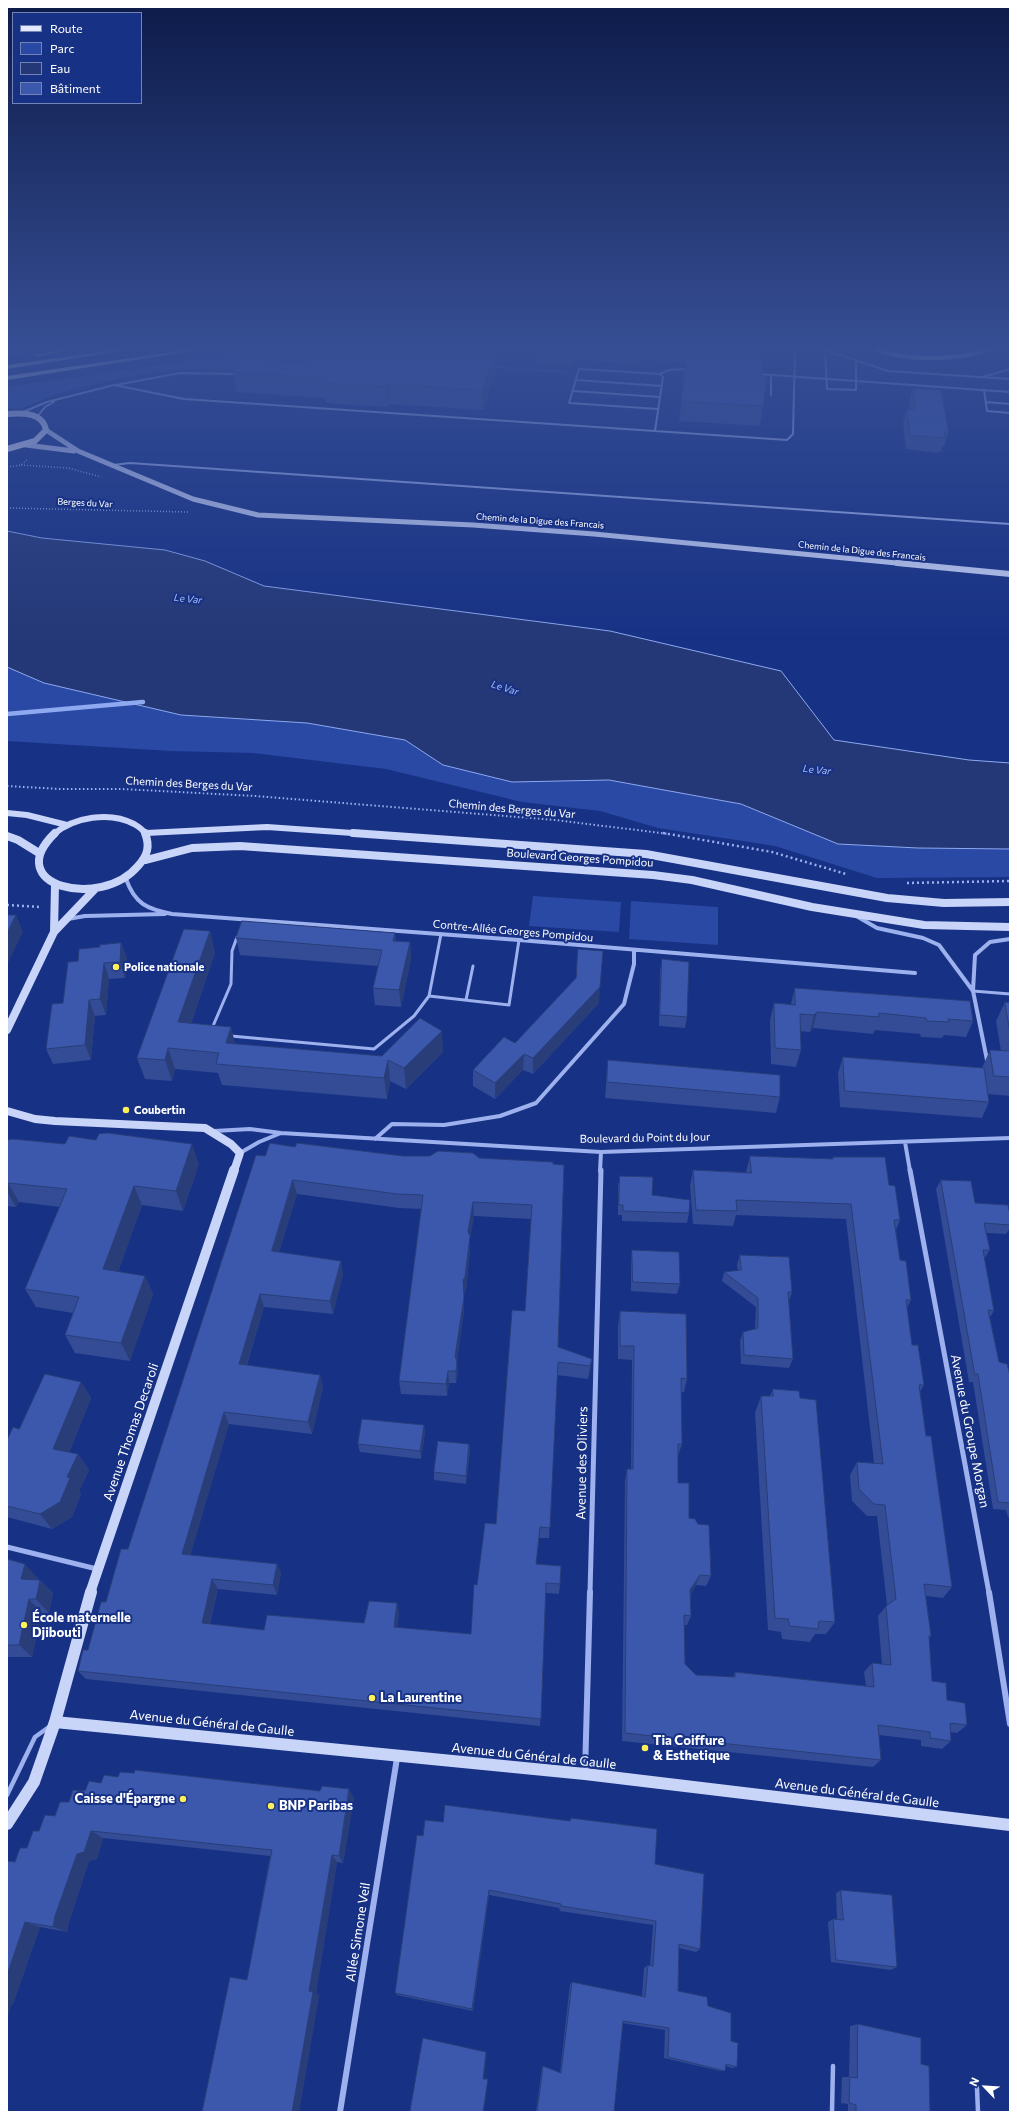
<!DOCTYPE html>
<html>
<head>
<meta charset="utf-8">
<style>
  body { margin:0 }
  #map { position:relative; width:1017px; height:2119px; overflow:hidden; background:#173185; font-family:Commissioner,sans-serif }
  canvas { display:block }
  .frame { position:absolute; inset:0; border:8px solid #fff; pointer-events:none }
  .legend { position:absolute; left:12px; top:12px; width:130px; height:92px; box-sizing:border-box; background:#173185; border:1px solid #7483b6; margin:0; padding:5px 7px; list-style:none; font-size:12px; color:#fff }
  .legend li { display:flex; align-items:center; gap:8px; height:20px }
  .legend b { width:20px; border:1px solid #7483b6 }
  .north { position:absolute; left:965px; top:2067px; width:40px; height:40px; -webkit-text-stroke:3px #173185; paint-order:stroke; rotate:295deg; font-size:11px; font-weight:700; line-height:16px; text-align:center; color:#fff }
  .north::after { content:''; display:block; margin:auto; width:14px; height:18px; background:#fff; clip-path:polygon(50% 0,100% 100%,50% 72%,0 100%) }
</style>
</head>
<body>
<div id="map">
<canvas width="1017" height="2119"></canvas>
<div class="frame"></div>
<ul class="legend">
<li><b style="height:5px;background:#e2e8ff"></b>Route</li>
<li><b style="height:11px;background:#2949a4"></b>Parc</li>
<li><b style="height:11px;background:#243877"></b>Eau</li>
<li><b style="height:11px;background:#3b58ad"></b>Bâtiment</li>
</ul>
<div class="north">N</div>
</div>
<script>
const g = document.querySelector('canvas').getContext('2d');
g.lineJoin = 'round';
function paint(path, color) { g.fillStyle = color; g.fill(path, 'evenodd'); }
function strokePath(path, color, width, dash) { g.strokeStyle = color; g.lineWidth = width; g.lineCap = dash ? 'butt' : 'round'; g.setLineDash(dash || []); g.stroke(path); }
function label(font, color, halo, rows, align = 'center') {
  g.font = font + ' Commissioner,sans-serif'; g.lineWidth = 4; g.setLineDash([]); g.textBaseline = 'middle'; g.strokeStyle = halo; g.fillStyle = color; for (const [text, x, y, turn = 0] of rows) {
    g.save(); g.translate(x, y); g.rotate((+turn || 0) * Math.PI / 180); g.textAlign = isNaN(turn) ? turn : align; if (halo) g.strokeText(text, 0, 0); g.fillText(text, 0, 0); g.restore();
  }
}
paint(new Path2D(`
  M7 348H58L7 357Z
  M886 348H973C946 357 914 357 886 348Z
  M246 351 248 371C214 369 179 367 145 374 115 380 85 386 56 394 40 399 24 412 7 408V387C87 375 167 365 246 351Z
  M7 667 44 683 181 715 307 723 405 740 443 765 512 781 609 780 741 804 838 844 918 848 1010 849V877L877 878 775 846 658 828 600 811 522 802 386 769 253 753 171 751 7 741Z
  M533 896 621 902 619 932 529 926Z
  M631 901 718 907V945L629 939Z`), '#2949a4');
const water = new Path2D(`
  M7 531 42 538 165 550 205 561 264 586 610 631 781 671 834 740 969 760 1010 763V849L918 848 838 844 741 804 609 780 512 782 443 765 405 740 307 723 181 715 44 683 7 667Z`);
paint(water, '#243877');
strokePath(water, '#8ea9f0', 1);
strokePath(new Path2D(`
  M7 714 143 702`), '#8ea9f0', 4.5);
strokePath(new Path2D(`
  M493 367 566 372
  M21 465 68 468 101 477
  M7 467 21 465 28 459
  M7 508 189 512`), '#9cb1ed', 1.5, [1, 2]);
strokePath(new Path2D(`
  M7 786 60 789H122L255 796 555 820 669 834`), '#9cb1ed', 2, [1.5, 2.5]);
strokePath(new Path2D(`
  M663 833 772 852 846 874
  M907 883 1010 881
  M7 905 41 907`), '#9cb1ed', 2.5, [2, 3]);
strokePath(new Path2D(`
  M797 348 825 350 888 371 1010 379
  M825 350 827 389 856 390V362
  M450 351 456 348
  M660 374 669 370 689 369
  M758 374 1010 392
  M771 375V395
  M983 377 1010 369
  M576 380 662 386
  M116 385 180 373 235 374
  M984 390 987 411 1010 413
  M573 391 660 397
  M986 402 1010 404
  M23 412 47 402 114 385 184 399 787 440 793 434 795 348
  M37 417 45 407 54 402
  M655 431 663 377 660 374 579 369 569 403 658 409
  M113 465 130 463 1010 524`), '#9cb1ed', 2);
strokePath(new Path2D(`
  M973 991 1010 994
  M429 996 509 1005 519 940
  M466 1000 473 966
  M215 1029 213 1026 231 984 232 951 237 937
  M231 1036 374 1049 414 1016 429 996 441 934`), '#9cb1ed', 3);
strokePath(new Path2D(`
  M7 1795 35 1737 49 1727
  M977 2088 978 2112
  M832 2112 833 2066`), '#9cb1ed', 4.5);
strokePath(new Path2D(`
  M126 879C135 904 147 909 172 914L519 940 915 973
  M858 917 877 928 923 938 939 945 973 991
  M68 919 85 916 165 914
  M987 1060 973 991 975 955 990 942 1010 939
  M214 1131 250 1129 281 1133 601 1152 1010 1138
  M375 1139 392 1124 444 1125 500 1116 536 1103 624 1004 634 964V950
  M905 1142 910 1171
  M240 1153 259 1142 281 1133
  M600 1171 601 1152`), '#9cb1ed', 4);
strokePath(new Path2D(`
  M910 1170 989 1593
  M7 1547 97 1569
  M590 1593 601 1170`), '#9cb1ed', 5);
strokePath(new Path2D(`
  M989 1592 1010 1724
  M585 1773 590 1592
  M340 2112 397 1758`), '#9cb1ed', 6);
strokePath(new Path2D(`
  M46 430 78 451 193 499 258 515 473 525 594 534 907 564
  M26 445 74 451`), '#c9d4f9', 5);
strokePath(new Path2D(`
  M897 563 1010 574
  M7 813 27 815 67 825
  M146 833 267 827 367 834
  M54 834C74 817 110 811 134 824 139 827 143 829 145 834`), '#c9d4f9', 6);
strokePath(new Path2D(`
  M55 833C0 886 101 910 138 866 148 855 150 846 145 833
  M353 833 646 854 887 898 944 903 1010 902
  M7 836 18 840 39 853
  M146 860 192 848 240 846 653 875 692 880 812 907 924 925 1010 927
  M54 932 55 885
  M7 1030 54 932 95 889
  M7 1111 35 1119 55 1121 205 1128 231 1144 240 1153 234 1171`), '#c9d4f9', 8);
strokePath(new Path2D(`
  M90 1593 234 1170`), '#c9d4f9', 10);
strokePath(new Path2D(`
  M55 1722 585 1774 1010 1825
  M7 1824 34 1782 55 1722 91 1592`), '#c9d4f9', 12);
strokePath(new Path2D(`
  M7 414C22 413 43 412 46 430L35 441 7 449`), '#e2e8ff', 6);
paint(new Path2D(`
  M67 348H78L37 357 34 355Z
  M128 348H141L7 369V365Z
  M199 348H212L7 380V376Z
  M871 348H879L902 354 932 356 962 354 985 348H993C973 364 891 364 871 348Z`), '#fff');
paint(new Path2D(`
  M248 348 496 371 483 410 389 404 388 407 326 403 325 398 236 392 233 372 244 359V354Z
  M537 348H762L761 357 762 377H767L760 426 679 421 687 363 639 360 638 364 572 360 571 365 537 363Z
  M913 388 948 432 944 447 942 446 941 452 938 451V453L906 449 903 423 907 409H910L909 402Z
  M210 931 215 953 191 1024 231 1027 235 1044 382 1056 443 1052 406 1089 390 1081 387 1099 222 1085 218 1073 175 1069 172 1081 145 1079 137 1058Z
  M395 933 396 941 410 942 411 959 401 1007 375 1005 373 988 378 966 240 955 236 938Z
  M121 943 127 959 125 978 109 979 106 1015 95 1016 91 1060 53 1064 46 1049 78 961 100 947Z
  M662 959 687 1017 685 1028 659 1026 660 971Z
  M795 988 973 1021 966 1037 944 1035 942 1038 921 1037 920 1034 875 1030 873 1034 813 1028 810 1032 800 1031 801 1050 796 1067 771 1064 770 1020 774 1003 791 1004Z
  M1005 1002 1010 1003V1096L988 1094 989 1102 982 1118 840 1107 838 1073 843 1057 982 1068 990 1050 1001 1051 996 1021Z
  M599 1003 533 1074 523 1070 495 1099 473 1086V1070L515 1043Z
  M608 1060 780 1097 776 1113 605 1098Z
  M7 1140 199 1164 183 1211 142 1205 118 1272 145 1276 153 1294 130 1361 75 1353 65 1335 73 1313 36 1307 25 1289 60 1207 19 1202 16 1207 7 1206Z
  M295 1147 403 1156 479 1158 553 1164 558 1347 592 1359 590 1371 588 1379 557 1375 549 1538H539L536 1564 560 1584 559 1594 546 1593 540 1726 86 1679 78 1671 88 1650 106 1602 128 1549 265 1156ZM297 1194 399 1208 421 1209 399 1381 401 1394 447 1396 449 1383H456L458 1373 457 1362 464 1310V1293L466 1290 470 1250V1238L474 1216 531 1219 525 1311 496 1524 477 1585 471 1634 397 1628 399 1613 397 1603 364 1623 264 1630 210 1624 218 1589 277 1595 281 1573 277 1564 190 1555 229 1424 312 1434 323 1387 320 1375 247 1365 264 1307 333 1314 343 1274 279 1252Z
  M750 1156 832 1159 833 1157 889 1185 900 1220 896 1230 900 1260 911 1300 907 1308 912 1345 924 1385 920 1392 926 1436 952 1587 943 1598 926 1596 931 1636 929 1639 932 1681 967 1725 957 1733 950 1732 951 1741 942 1749 921 1746V1740L879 1735 881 1760 873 1767 622 1741 625 1481 627 1469H631L632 1360 618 1359V1325L620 1311 687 1379 684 1392H681L682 1444 678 1456V1483L689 1518 711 1576 706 1586 696 1585 691 1594V1616L687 1625H684L685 1664 696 1675 733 1677 735 1672 866 1686 864 1672 872 1663 882 1664 878 1616 887 1605 877 1516H867L852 1501 850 1475 857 1462 874 1463 846 1219 736 1215 733 1226 693 1224 690 1186 693 1170 746 1172Z
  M620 1176 652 1195 689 1213 687 1223 622 1221V1215H618V1186Z
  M941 1180 975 1203 1010 1215V1228L1006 1234 986 1233 990 1250 984 1259 994 1311 990 1317 999 1362 1010 1375V1517H1008L1006 1510 993 1509 973 1382H969L936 1189Z
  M632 1250 680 1284 677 1294 631 1291V1260Z
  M740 1255 792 1292 789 1301 793 1359 789 1368 741 1364 740 1341 743 1332 755 1329 756 1307 722 1281 724 1272 738 1271 737 1265Z
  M81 1382 91 1398 69 1453 78 1454 89 1470 79 1491 81 1494 72 1517 52 1529 7 1517V1440L19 1429Z
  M773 1389 835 1622 826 1634H815L810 1642 782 1639 781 1632 768 1630 755 1413 761 1396H770Z
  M424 1425 425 1433 421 1459 360 1452 358 1444Z
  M469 1444 470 1452 466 1484 434 1480V1472Z
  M7 1559 38 1578 37 1580H40L53 1593 49 1613H42L32 1657H7Z
  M118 1777 354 1798 343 1863 337 1862 316 1993 319 1995 299 2112H202L247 1980 270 1856 103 1838 97 1859 89 1861 69 1922 67 1932 40 1927 13 2004 11 2005 7 2018V1861L15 1862 39 1831 69 1802 85 1791 101 1783Z
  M417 1835 655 1864 700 1949 696 1952 679 1948 678 1991 708 2006 731 2041 737 2067 732 2068 726 2066 725 2071H720L664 2058 665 2030 622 2023 614 2112H536L542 2067 543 2066 560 2073 570 1984 572 1982 642 1996 644 1968 648 1965H650L653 1925 560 1911 559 1908 489 1895 473 2011 397 1995 395 1993Z
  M841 1890 897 1967 891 1970 831 1962 828 1922 833 1919 837 1920 836 1893Z
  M858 2024 921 2064 930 2112H848V2104L841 2103 842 2077H849L850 2026Z`), '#334c95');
paint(new Path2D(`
  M571 348H573L572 360 571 365Z
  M639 348H640L638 364Z
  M496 352V371L483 410 482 390Z
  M388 384 389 404 388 407 387 387Z
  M16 915 23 932 7 965V933Z
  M210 931 215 953 184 1044 178 1022Z
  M395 933 397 949 393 941Z
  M410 942 411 959 401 1007 399 990Z
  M121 943 127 959 125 978 120 962Z
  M104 963 109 979 106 1015 100 999Z
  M600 987 599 1003 533 1074V1058Z
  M89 1000 95 1016 91 1060 85 1045Z
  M817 1012 813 1028 810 1032 814 1015Z
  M231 1027 236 1048 226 1043Z
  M442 1031 443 1052 406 1089 404 1068Z
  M168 1048 175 1069 172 1081 165 1060Z
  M524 1054 523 1070 495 1099V1083Z
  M388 1060 390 1081 387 1099 384 1078Z
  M192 1144 199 1164 183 1211 176 1191Z
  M293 1180 297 1194 275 1265 272 1251Z
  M8 1183 19 1202 16 1207 7 1191V1184Z
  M134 1186 142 1205 112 1288 103 1269Z
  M473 1202 474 1216 470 1238V1250L466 1290 464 1293V1310L457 1362 458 1373 456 1383 455 1357 468 1232Z
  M341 1261 343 1274 333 1314 330 1301Z
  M145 1276 153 1294 130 1361 121 1343Z
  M260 1294 264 1307 243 1376 239 1364Z
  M592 1359 590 1371 588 1379 590 1366Z
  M448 1371 449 1383 447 1396 446 1384Z
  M320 1375 323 1387 312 1434 308 1422Z
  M81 1382 91 1398 64 1465 53 1449Z
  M224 1412 229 1424 188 1564 182 1554Z
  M424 1425 425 1433 421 1459 420 1451Z
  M469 1444 470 1452 466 1484V1476Z
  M78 1454 89 1470 79 1491 81 1494 72 1517 52 1529 40 1514 67 1477Z
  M25 1564 38 1578 34 1593 21 1579Z
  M277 1564 281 1573 277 1595 273 1585Z
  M700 1575 696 1585 687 1600 690 1590Z
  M212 1579 218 1589 208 1632 202 1623Z
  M40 1580 53 1593 49 1613 36 1599Z
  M29 1599 42 1613 32 1657 19 1645Z
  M397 1603 399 1613 396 1636 394 1627Z
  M349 1789 354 1798 343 1863 339 1856Z
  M91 1831 103 1838 97 1859 89 1861 69 1922 67 1932 53 1927 55 1916 77 1854Z
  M332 1855 337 1862 316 1993 319 1995 299 2112H292L309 1991Z
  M489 1890V1895L473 2011 472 2009Z
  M25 1922 40 1927 13 2004 11 2005 7 2018V1975Z
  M486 2052 487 2053 484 2080 483 2079Z
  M488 2079V2080L484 2112H483Z`), '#293e79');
const building = new Path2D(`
  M248 348H425L496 352 482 390 388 384 387 387 323 383 326 378 233 372 241 359 305 362 307 360 305 357 244 354Z
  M689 348H762V353Z
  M688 352 762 357V377H767L763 406 681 401Z
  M913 388 941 390 948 429V432H944L945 437H941L942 438 910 435 907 409 915 410Z
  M7 915H16L7 933Z
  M242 921 395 933 393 941 410 942 399 990 373 988 382 950 236 938Z
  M184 929 210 931 178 1022 231 1027 226 1043 382 1056 420 1018 442 1031 404 1068 388 1060 384 1078 216 1064 219 1053 168 1048 165 1060 137 1058Z
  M121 943 120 962 104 963 100 999 89 1000 85 1045 46 1049 52 1004 63 1003 68 962 78 961 79 949 100 947V945Z
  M578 949 603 951 600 987 533 1058 524 1054 495 1083 473 1070 504 1037 515 1043 576 978Z
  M662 959 689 962 687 1017 660 1015Z
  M795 988 970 1001 973 1021 948 1019 949 1022 927 1021 926 1018 879 1013V1017L817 1012 814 1015 800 1014 801 1050 775 1048 774 1003 795 1005Z
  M1005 1002 1010 1003V1032Z
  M990 1050 1010 1051V1077L994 1076Z
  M843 1057 984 1068 989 1102 845 1091Z
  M608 1060 780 1075V1097L607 1082Z
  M108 1133 192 1144 176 1191 134 1186 103 1269 145 1276 121 1343 65 1335 79 1297 25 1289 67 1189 8 1183 7 1184V1140L13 1139 65 1144 69 1136 96 1140 99 1134Z
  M270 1143 295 1147 297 1143 403 1156H430L438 1151 473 1153 479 1158 553 1162V1164L564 1165 558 1347 592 1359 590 1366 558 1362 550 1528 540 1527 536 1564 561 1566 560 1584 546 1583 541 1719 78 1671 83 1650H88L101 1602H106L121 1549H128L256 1155 265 1156ZM293 1180 397 1194 423 1195 399 1381 446 1384 448 1371H456L457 1361 455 1357 464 1297 463 1280 465 1277 470 1236 468 1232 473 1202 532 1205 525 1311 512 1310 496 1524 485 1523 477 1585 474 1584 471 1634 394 1627 397 1603 369 1601 364 1623 267 1615 264 1630 202 1623 212 1579 273 1585 277 1564 182 1554 224 1412 308 1422 320 1375 239 1364 260 1294 330 1301 341 1261 272 1251Z
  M750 1156 833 1159V1157H885L889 1185 895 1186 900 1220H894L900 1260 906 1261 911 1300H906L912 1345H918L924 1385H919L926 1436H931L952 1587 924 1584 931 1636H929L932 1681 946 1683 947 1700 965 1703 967 1725 950 1723 951 1741 930 1738V1732L878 1725 881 1760 625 1733 627 1469H633L634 1346H620V1311L686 1314 687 1379 681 1378 682 1444H678V1483H689V1518L695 1519 698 1524 709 1525 711 1576 700 1575 690 1590 691 1616 684 1615 685 1664 696 1675 735 1677V1672L874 1687 872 1663 891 1665 886 1606 896 1599 885 1505 874 1504 859 1489 857 1462 883 1464 851 1204 736 1200 737 1211 696 1210 693 1170 751 1173Z
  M620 1176 653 1177 652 1195 690 1200 689 1213 623 1211V1205H619Z
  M941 1180 971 1181 975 1203 1008 1205 1010 1215V1225L984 1223 990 1250H983L994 1311 988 1310 999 1362 1007 1364 1010 1375V1503L998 1502 978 1374H975Z
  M632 1250 679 1252 680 1284 633 1282Z
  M740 1255 789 1257 792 1292H788L793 1359 744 1355 743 1332 758 1328V1298L724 1272 741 1270Z
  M45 1374 81 1382 53 1449 78 1454 67 1477 70 1478 60 1502 40 1514 7 1506V1440L13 1427 19 1429Z
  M773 1389 799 1391 800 1398 816 1400 835 1622 819 1621 818 1629 790 1626 788 1619 775 1618 761 1396H773Z
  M362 1419 424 1425 420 1451 358 1444Z
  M438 1441 469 1444 466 1476 434 1472Z
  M7 1559 25 1564 21 1579 40 1580 36 1599H29L19 1645H7Z
  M135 1770 320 1791 322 1786 349 1789 339 1856 332 1855 309 1991 313 1992 292 2112H202L230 1977 247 1980 272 1850 91 1831 84 1852 77 1854 55 1916 53 1927 25 1922 7 1975V1861L15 1862 20 1848H27L33 1831H39L45 1815 55 1816 60 1802H69L73 1790 85 1791 89 1781 101 1783 104 1775 118 1777 120 1772 134 1773Z
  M445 1805 570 1821 571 1818 657 1829 655 1864 704 1874 700 1949 679 1944 678 1991 707 1997 708 2006 731 2013V2041L738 2043 737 2067 726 2064 725 2071 668 2057 669 2028 623 2021 614 2112H537L543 2066 561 2073 572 1982 645 1997 648 1965 653 1966 656 1921 561 1906V1904L489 1890 472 2009 395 1993 417 1835 423 1836 425 1820 443 1822Z
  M841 1890 892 1895 897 1967 836 1960 833 1919 843 1920Z
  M858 2024 921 2038V2064L929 2066 930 2112H856V2105L849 2103 850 2077 857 2078Z
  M423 2038 486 2052 483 2079H488L483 2112H410Z`);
paint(building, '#3b58ad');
strokePath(building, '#293e79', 1);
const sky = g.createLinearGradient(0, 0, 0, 644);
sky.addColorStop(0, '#0d1b49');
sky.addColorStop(0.54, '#364e94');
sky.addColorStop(1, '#364e9400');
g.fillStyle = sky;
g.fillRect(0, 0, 1017, 644);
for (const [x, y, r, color] of [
  [116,967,4,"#fff058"],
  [126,1110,4,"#fff058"],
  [24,1625,4,"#fff058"],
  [372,1698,4,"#fff058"],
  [645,1748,4,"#fff058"],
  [183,1799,4,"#fff058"],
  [271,1806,4,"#fff058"]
]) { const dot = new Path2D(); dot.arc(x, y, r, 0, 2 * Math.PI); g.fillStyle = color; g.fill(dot); strokePath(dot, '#173185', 1.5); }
label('9px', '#fff', '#173185', [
  ["Berges du Var",85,503,3],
  ["Chemin de la Digue des Francais",540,521,4],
  ["Chemin de la Digue des Francais",862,551,6]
]);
label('italic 10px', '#a8bcf5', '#173185', [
  ["Le Var",188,599,6],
  ["Le Var",505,688,17],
  ["Le Var",817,770,6]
]);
label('11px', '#fff', '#173185', [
  ["Chemin des Berges du Var",189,784,3],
  ["Chemin des Berges du Var",512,809,5],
  ["Boulevard Georges Pompidou",580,858,4],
  ["Contre-Allée Georges Pompidou",513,931,5],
  ["Boulevard du Point du Jour",645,1138,-1]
]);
label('bold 11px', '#fff', '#173185', [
  ["Police nationale",124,967],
  ["Coubertin",134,1110]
], 'left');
label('13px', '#fff', '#173185', [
  ["Avenue du Groupe Morgan",970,1431,79],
  ["Avenue Thomas Decaroli",131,1432,-71],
  ["Avenue des Oliviers",582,1463,-89],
  ["Avenue du Général de Gaulle",212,1723,6],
  ["Avenue du Général de Gaulle",534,1756,6],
  ["Avenue du Général de Gaulle",857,1793,7],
  ["Allée Simone Veil",358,1932,-81]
]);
label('bold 13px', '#fff', '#173185', [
  ["École maternelle",32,1618],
  ["Djibouti",32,1633],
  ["La Laurentine",380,1698],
  ["Tia Coiffure",653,1741],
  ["& Esthetique",653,1756],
  ["Caisse d'Épargne",175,1799,"right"],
  ["BNP Paribas",279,1806]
], 'left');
</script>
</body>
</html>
